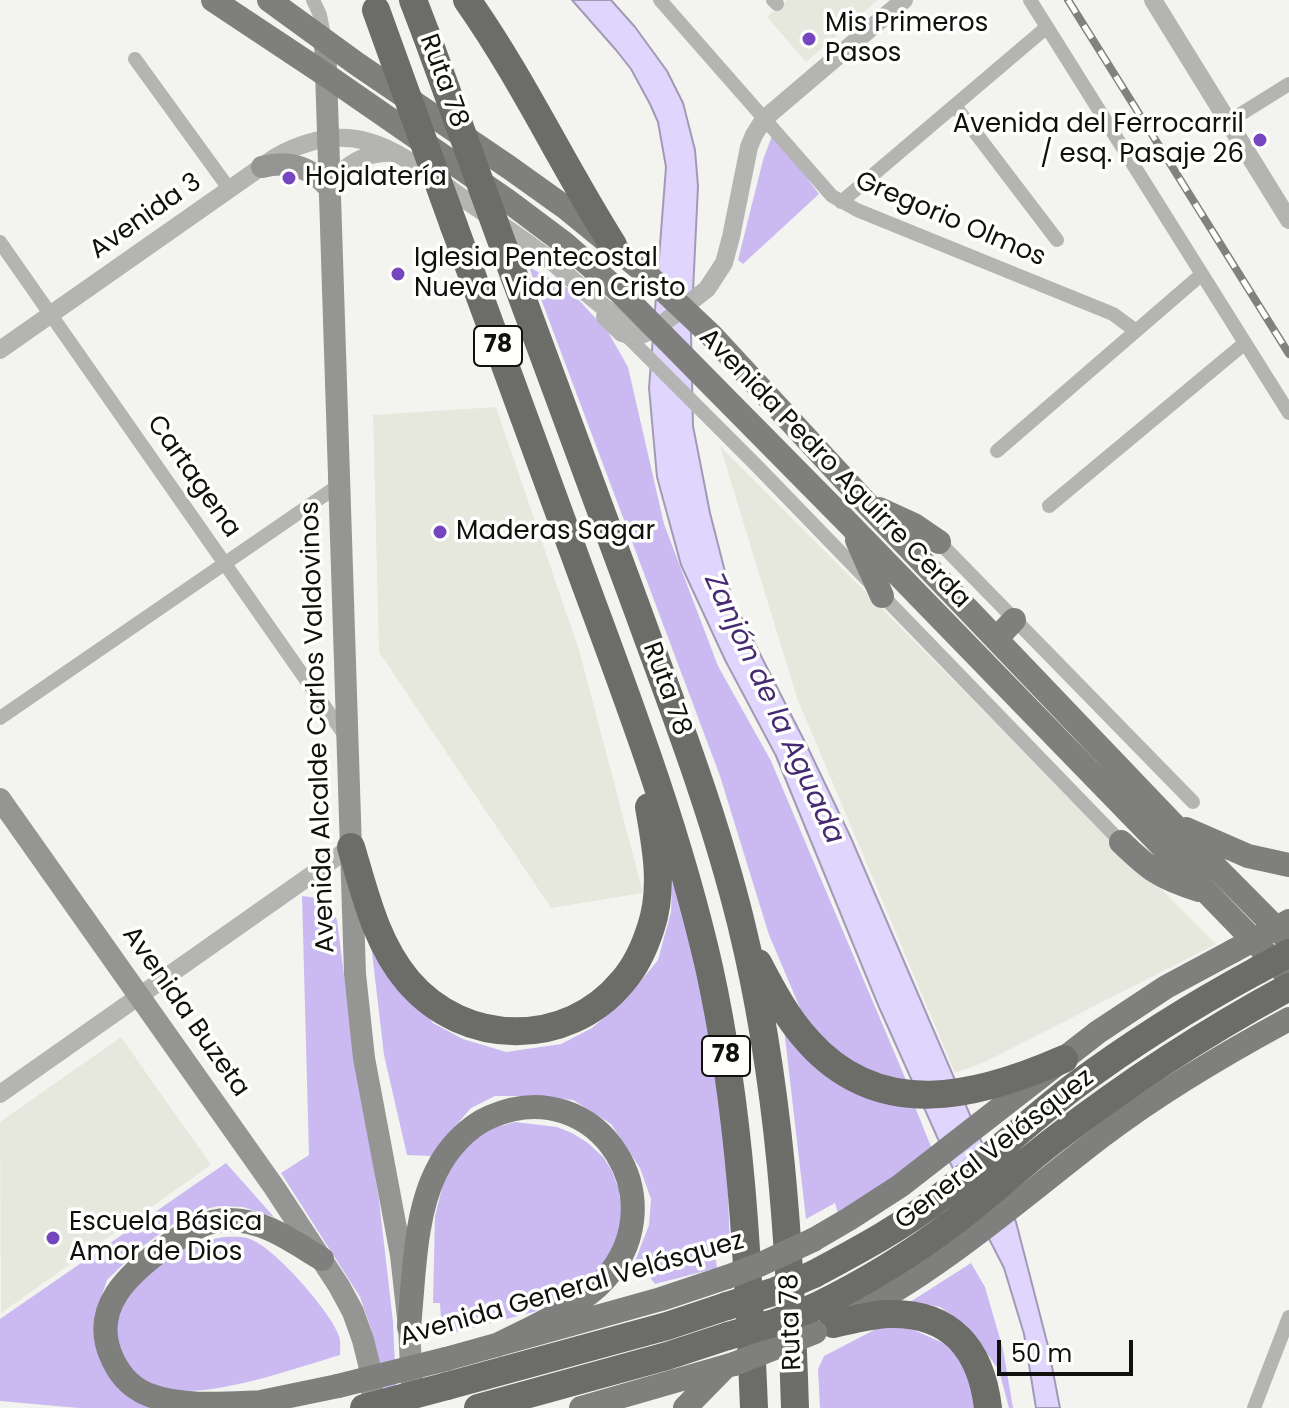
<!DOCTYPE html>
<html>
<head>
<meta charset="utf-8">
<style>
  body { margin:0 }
  #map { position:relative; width:1289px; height:1408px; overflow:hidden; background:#f3f4f0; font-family:Poppins,sans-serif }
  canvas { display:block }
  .scale { position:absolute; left:997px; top:1340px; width:136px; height:36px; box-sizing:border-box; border:4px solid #10110f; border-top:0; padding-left:10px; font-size:24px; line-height:28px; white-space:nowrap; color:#10110f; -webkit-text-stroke:6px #fffffe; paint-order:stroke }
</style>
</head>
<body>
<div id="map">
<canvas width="1289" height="1408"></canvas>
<div class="scale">50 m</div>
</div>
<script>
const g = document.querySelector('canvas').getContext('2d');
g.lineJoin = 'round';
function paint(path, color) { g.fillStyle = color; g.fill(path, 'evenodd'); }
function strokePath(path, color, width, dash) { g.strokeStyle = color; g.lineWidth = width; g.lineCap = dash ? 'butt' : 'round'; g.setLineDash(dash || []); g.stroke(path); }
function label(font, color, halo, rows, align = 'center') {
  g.font = font + ' Poppins,sans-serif'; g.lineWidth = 7; g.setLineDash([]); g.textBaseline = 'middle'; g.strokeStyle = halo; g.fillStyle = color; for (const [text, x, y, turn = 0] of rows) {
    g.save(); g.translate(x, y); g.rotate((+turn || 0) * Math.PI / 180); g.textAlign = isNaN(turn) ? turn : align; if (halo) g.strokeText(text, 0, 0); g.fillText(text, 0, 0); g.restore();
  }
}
paint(new Path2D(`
  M787 0H878L806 62 767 17Z
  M496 407 580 653 643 893 551 908 379 652 373 415Z
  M720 446 1216 944 985 1062 955 1073 797 698Z
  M121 1037 211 1165 1 1313 0 1122Z`), '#e7e8dd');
paint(new Path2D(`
  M773 133 819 194 743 264 738 260 763 160Z
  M529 267 569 289 608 332 628 367 664 524 718 666 771 761 909 1087 857 1071 828 1050 800 1008 769 935 720 776Z
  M673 867 704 989 726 1142 730 1248 715 1254 717 1268 655 1284 645 1271 634 1264 649 1225 651 1199 640 1168 611 1124 573 1100 532 1096H495L471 1108 452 1130 433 1156 407 1155 384 1055 371 944 433 1023 463 1039 506 1052 561 1044 592 1028 628 997 658 960 671 912Z
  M302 896 325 899 337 920 349 1015 379 1200 393 1322 397 1408H379L371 1329 360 1297 281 1173 309 1155Z
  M784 1029 915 1107 932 1149 868 1197 838 1213 835 1203 806 1219Z
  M515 1122 557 1127 572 1133 588 1143 603 1157 612 1171 619 1190 623 1228 601 1273 557 1303 537 1311 442 1336 440 1303H433L435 1216 445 1176 455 1158 483 1131Z
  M226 1163 274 1217 243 1207 218 1206 187 1214 139 1249 107 1280 98 1308 108 1375 150 1408H79L0 1401V1319Z
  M224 1237C233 1237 242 1236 250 1239 274 1247 331 1312 339 1336 341 1342 340 1350 340 1355 296 1368 215 1397 171 1390 151 1387 131 1375 124 1355 121 1348 117 1340 117 1332 115 1295 163 1255 194 1244 204 1240 214 1239 224 1237Z
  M971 1263 985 1287 1003 1349 1013 1408H1009L999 1370 966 1325 940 1307 910 1302Z
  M905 1326 943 1343 969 1365 975 1408H820L818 1369 824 1356 880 1327Z`), '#cbbaf2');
const water = new Path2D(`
  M572 0H611L635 27 667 71 683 103 695 150 698 186 691 333 693 426 710 513 732 599 808 748 851 838 1016 1222 1048 1346 1060 1408H1036L1024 1334 1004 1268 938 1139 878 1005 776 756 725 660 681 565 657 477 649 388 666 167 658 122 650 104 631 69 616 50Z`);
paint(water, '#e0d5fc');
strokePath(water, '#a29ab5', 2);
strokePath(new Path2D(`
  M313 0 320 15 325 40
  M660 0 832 196 857 210 1113 314 1136 331
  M773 0 777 4
  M1030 0 1289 413
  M135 59 230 190
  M955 106 1057 240
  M1228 122 1289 84
  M841 202 1047 27
  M0 242 346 737
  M626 335 756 465 1121 842
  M997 451 1202 274
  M1049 506 1245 343
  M939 542 1193 802
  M0 718 339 485
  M1254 1408 1289 1317`), '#b4b4b3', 14);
strokePath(new Path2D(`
  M1153 0 1289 220
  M329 188C343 165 366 151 394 153
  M605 317 622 333 631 336 641 335 657 328 707 289 724 263 731 237 749 147 754 135 764 119 904 0
  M0 350 274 158C357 111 400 154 467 201 496 222 528 241 556 265 587 291 613 326 657 328
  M0 1094 351 847`), '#b4b4b3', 18);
strokePath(new Path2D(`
  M325 40 355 974 364 1058 401 1255 409 1327 412 1386
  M262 167C289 160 311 167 329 188
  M0 799 274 1187 339 1286 353 1312 363 1340 369 1364 374 1408`), '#959693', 22);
strokePath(new Path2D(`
  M213 0 326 75 508 201 564 243 620 292 849 524 1289 977
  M269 0 357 64 510 168 566 208 643 271 711 335 868 505 1172 823 1289 941
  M879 509 914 525 939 542
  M857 540 882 596
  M996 639 1014 620
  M1186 829 1248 856 1289 865
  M1121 842C1150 870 1160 878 1199 890
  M813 1240 849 1219 900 1186 1098 1032 1166 987 1233 951
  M848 1317C939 1271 1021 1198 1102 1136 1161 1091 1224 1054 1289 1019
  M409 1327C414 1279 414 1216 436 1172 447 1149 467 1127 490 1117 598 1069 684 1206 597 1287 569 1312 531 1328 497 1345
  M446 1359 661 1299 727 1277
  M267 1402C232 1403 185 1408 152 1396 134 1390 121 1377 113 1360 88 1309 129 1273 167 1246 186 1233 204 1220 228 1220 263 1219 293 1242 322 1259
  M251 1404 338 1386
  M581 1408 734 1364
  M685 1408 724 1368`), '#7f807d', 24);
strokePath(new Path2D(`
  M413 0 426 34
  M467 0C522 78 562 164 613 245
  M454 226C500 349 545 473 590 597 635 718 680 840 709 967 741 1112 748 1260 754 1408
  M505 251C550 372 594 493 639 614 676 716 715 817 741 923 780 1082 790 1245 795 1408
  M351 847C365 894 376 943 408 981 464 1047 567 1049 623 981 636 966 645 946 651 927 664 888 656 847 649 807
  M758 963C772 990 787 1018 808 1041 880 1122 977 1097 1064 1059
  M814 1274C859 1250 904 1226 944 1194 988 1160 1028 1122 1072 1088 1131 1044 1193 1005 1258 970
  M815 1307C864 1283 912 1254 955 1221 989 1195 1020 1166 1054 1140 1130 1081 1204 1033 1289 987
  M833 1324C851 1320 870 1315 888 1314 951 1312 981 1349 988 1408
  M447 1386 667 1326 727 1306
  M478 1408 667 1356 728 1336`), '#6c6d69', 28);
const rail = new Path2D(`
  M1068 0 1289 354`);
strokePath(rail, '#81827f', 8);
strokePath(rail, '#fffffe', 5, [15]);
strokePath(new Path2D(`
  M1233 951 1289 921
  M727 1277 759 1265 813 1240
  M734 1364 815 1332
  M338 1386 446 1359`), '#7f807d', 24);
strokePath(new Path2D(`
  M376 10 454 226
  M426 34 505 251
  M1258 970 1289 953
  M727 1306 773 1292 814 1274
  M728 1336 774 1323 815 1307
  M364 1408 447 1386`), '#6c6d69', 28);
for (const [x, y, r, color] of [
  [809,39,8,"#7546bd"],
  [1260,140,8,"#7546bd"],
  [289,178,8,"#7546bd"],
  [398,274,8,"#7546bd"],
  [440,532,8,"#7546bd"],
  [53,1238,8,"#7546bd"]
]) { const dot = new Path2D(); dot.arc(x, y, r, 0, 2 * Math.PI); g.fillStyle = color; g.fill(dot); strokePath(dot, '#fffffe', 3); }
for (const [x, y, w] of [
  [498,346,48],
  [726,1056,48]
]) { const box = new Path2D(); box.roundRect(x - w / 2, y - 20, w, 40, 6); g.fillStyle = '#fffffe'; g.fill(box); strokePath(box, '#10110f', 2); }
label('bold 24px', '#10110f', null, [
  ["78",498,346],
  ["78",726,1056]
]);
label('26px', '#10110f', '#fffffe', [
  ["Mis Primeros",825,24],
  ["Pasos",825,54],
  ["Avenida del Ferrocarril",1244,125,"right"],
  ["/ esq. Pasaje 26",1244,155,"right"],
  ["Hojalatería",305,178],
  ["Iglesia Pentecostal",414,259],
  ["Nueva Vida en Cristo",414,289],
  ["Maderas Sagar",456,532],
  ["Escuela Básica",69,1223],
  ["Amor de Dios",69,1253]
], 'left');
label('26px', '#10110f', '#fffffe', [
  ["Ruta 78",443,81,70],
  ["Avenida 3",146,217,-35],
  ["Gregorio Olmos",950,220,23],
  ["Avenida Pedro Aguirre Cerda",834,469,46],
  ["Cartagena",193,477,55],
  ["Ruta 78",666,689,70],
  ["Avenida Alcalde Carlos Valdovinos",319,727,-92],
  ["Avenida Buzeta",185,1012,55],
  ["General Velásquez",995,1150,-38],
  ["Avenida General Velásquez",572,1290,-16],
  ["Ruta 78",792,1322,-92]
]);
label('italic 28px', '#462a72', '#fffffe', [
  ["Zanjón de la Aguada",773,709,65]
]);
</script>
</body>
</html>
